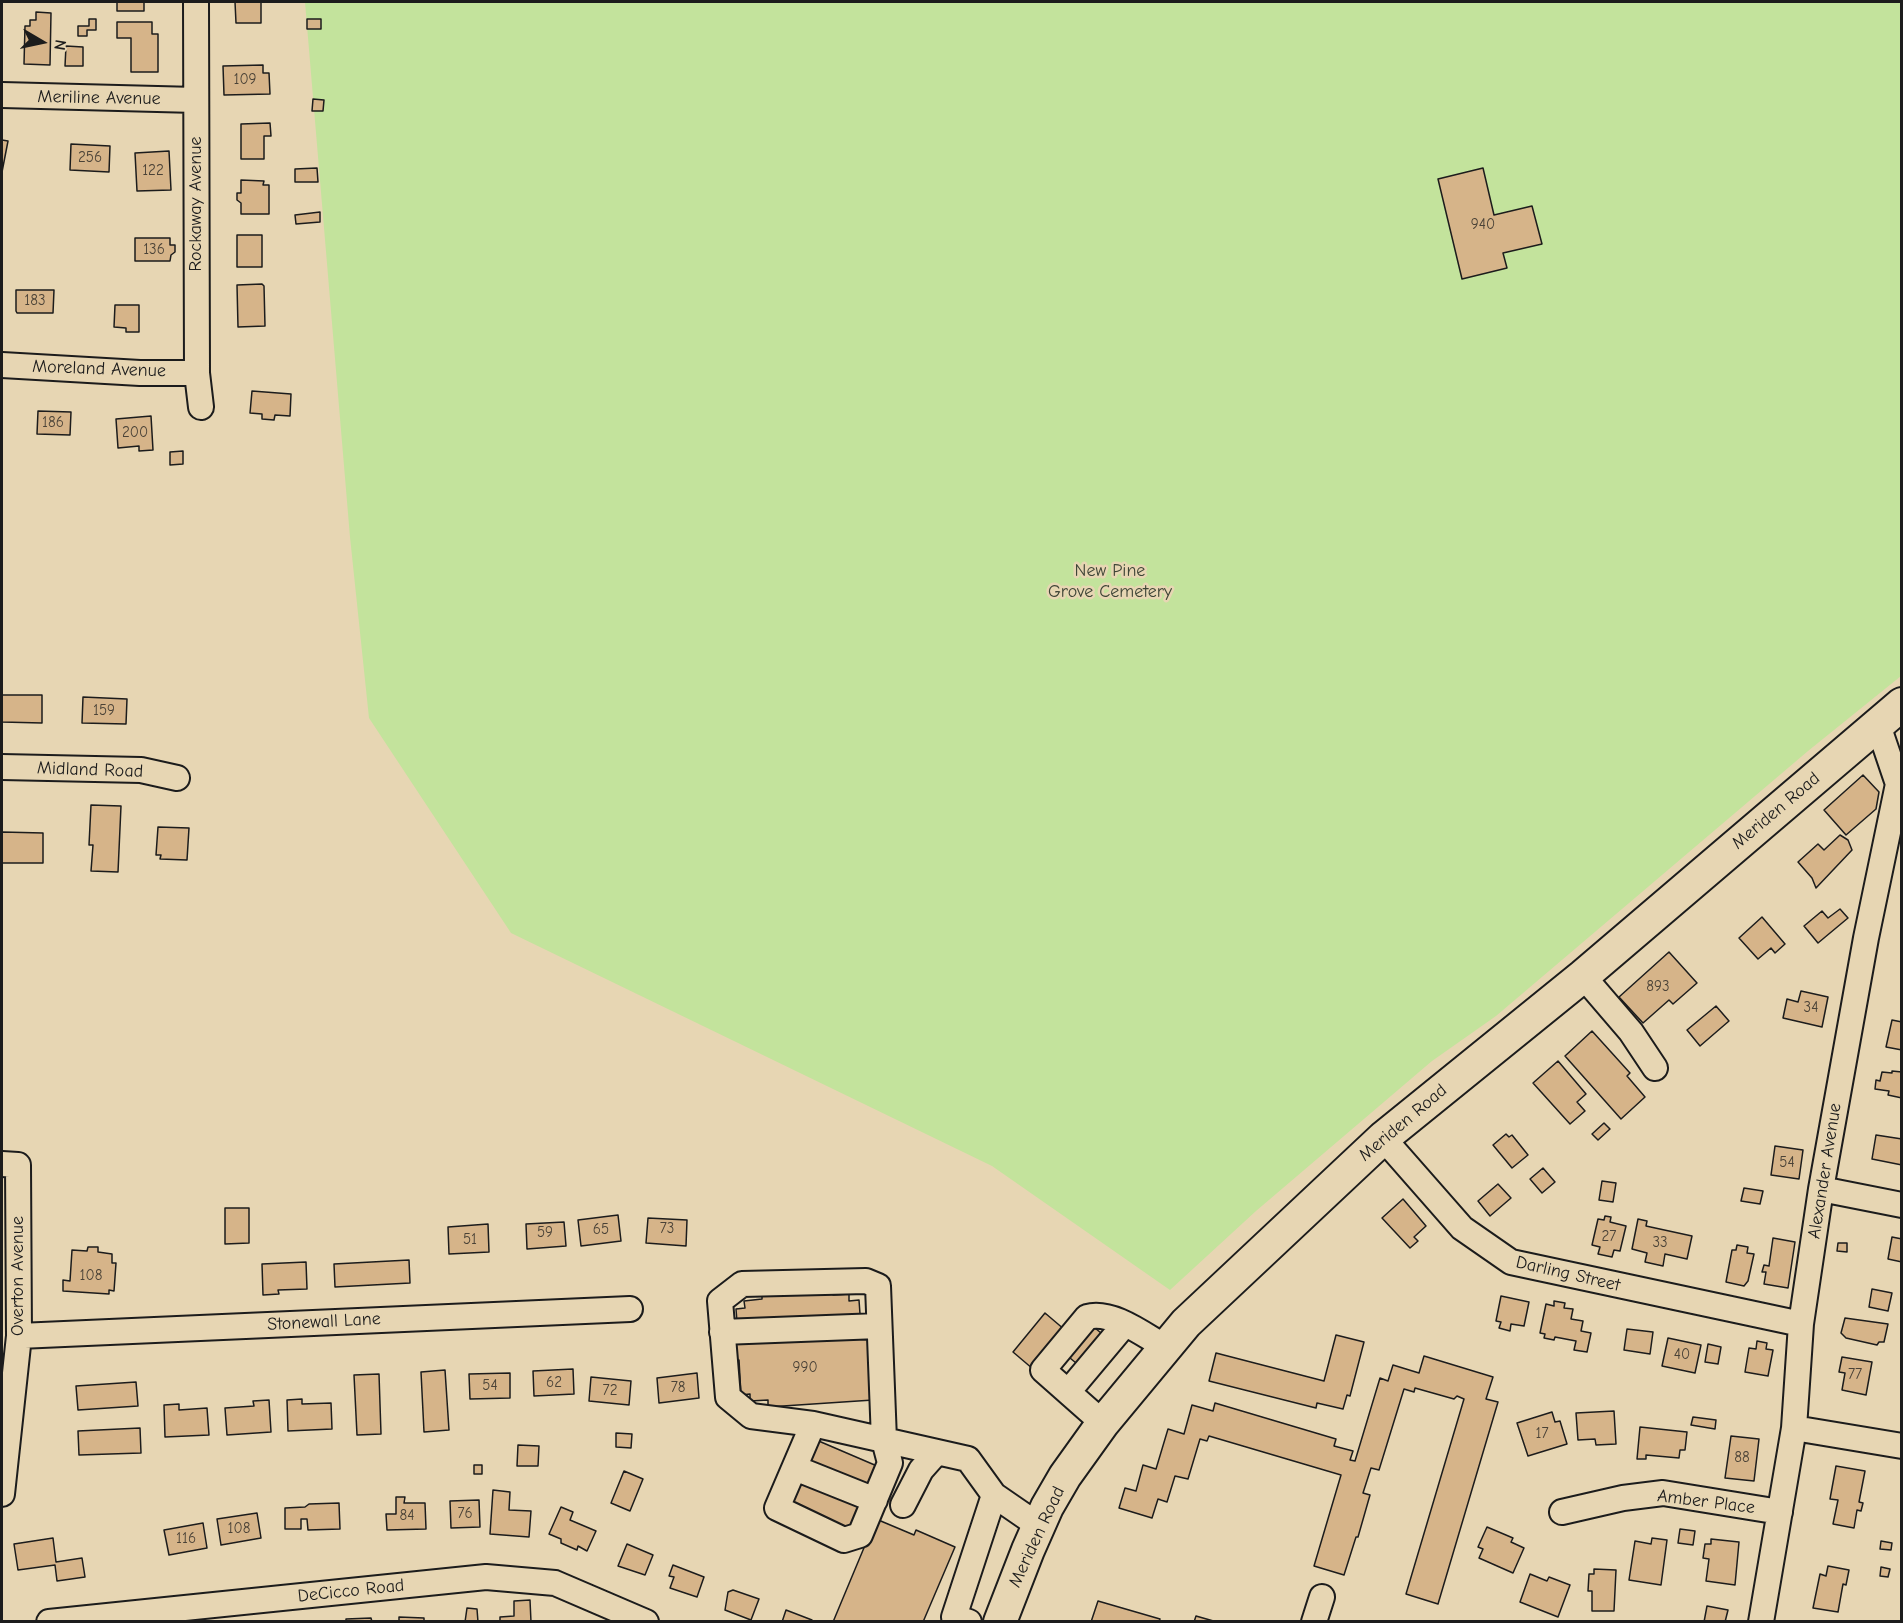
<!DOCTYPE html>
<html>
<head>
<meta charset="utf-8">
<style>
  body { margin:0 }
  #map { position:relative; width:1903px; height:1623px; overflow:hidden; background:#e7d6b3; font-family:"Comic Neue",sans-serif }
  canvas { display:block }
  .frame { position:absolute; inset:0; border:3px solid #1c1c1c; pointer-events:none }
  .north { position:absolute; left:12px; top:12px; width:60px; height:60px; -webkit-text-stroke:4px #e7d6b3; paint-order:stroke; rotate:99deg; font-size:16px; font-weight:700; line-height:24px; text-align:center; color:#1c1c1c }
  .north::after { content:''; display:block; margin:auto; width:21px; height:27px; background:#1c1c1c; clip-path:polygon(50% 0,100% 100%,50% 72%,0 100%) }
</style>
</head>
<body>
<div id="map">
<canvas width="1903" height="1623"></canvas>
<div class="frame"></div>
<div class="north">N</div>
</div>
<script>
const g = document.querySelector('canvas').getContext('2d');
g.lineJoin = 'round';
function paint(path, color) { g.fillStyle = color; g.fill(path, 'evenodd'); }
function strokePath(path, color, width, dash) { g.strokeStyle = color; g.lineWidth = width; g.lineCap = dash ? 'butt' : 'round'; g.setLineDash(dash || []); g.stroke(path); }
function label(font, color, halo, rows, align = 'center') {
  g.font = font + ' "Comic Neue",sans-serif'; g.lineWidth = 5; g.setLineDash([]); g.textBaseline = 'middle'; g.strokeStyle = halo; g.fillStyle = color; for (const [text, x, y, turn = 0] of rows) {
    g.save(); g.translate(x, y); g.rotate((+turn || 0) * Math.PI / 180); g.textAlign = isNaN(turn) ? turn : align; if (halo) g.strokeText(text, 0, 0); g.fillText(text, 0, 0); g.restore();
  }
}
paint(new Path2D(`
  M305 2H1901V676L1808 751 1496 1016 1432 1061 1256 1211 1170 1290 992 1166 511 933 369 718 350 537Z`), '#c3e39c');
const building = new Path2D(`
  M117 2H144V11H117Z
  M235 2H261V23H236Z
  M36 12 51 13 50 65 24 64 25 26H30V20H36Z
  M89 19H96V30H87V36H78V26H89Z
  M307 19H321V29H307Z
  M117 22H152V34H158V72H131V38H117Z
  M66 46 83 47V66H65Z
  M263 65V73H269L270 94 224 95 223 66Z
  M313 99 324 100 323 111H312Z
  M270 123 271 136H264V159H241V124Z
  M2 140 8 141 2 172Z
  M71 144 110 146 109 172 70 170Z
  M169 151 171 190 137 191 135 153Z
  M317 168 318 182H295V169Z
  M1483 168 1494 215 1532 206 1542 244 1503 253 1507 268 1462 279 1438 179Z
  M241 180 264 181 263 185H269V214H241V203L237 200V193H241Z
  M320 212V222L296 224 295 215Z
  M237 235H262V267H237Z
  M135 238H170V245H175V252L171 255 170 261H135Z
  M262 284 264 286 265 326 238 327 237 285Z
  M16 290H54L53 313H17L16 311Z
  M115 305H139V332H126V328L114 327Z
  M252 391 291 394 290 416 275 415 274 420 262 419V414L250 413Z
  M38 411 71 412 70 435 37 434Z
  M151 416 153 450 139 451V446L118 448 116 419Z
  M183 451V464L170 465V452Z
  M2 695H42V723L2 722Z
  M83 697 127 699 126 724 82 723Z
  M1863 775 1879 792 1876 809 1846 835 1824 810Z
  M91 805 121 806 118 872 91 871 93 845H89Z
  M158 827 189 828 187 860 160 859 161 855H156Z
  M2 832 43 833V863H2Z
  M1840 835 1848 840 1852 850 1816 888 1812 878 1798 862 1818 844 1824 850Z
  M1840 909 1848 918 1818 943 1804 926 1822 911 1828 918Z
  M1762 917 1785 944 1775 953 1771 948 1758 959 1739 938Z
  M1669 952 1697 983 1673 1004 1669 1000 1643 1023 1619 997Z
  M1801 991 1828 997 1822 1027 1783 1018 1787 999 1798 1002Z
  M1716 1006 1729 1021 1700 1046 1687 1030Z
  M1892 1020 1902 1022V1050L1886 1047Z
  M1592 1031 1630 1073 1627 1076 1645 1097 1621 1119 1565 1056Z
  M1558 1061 1586 1094 1577 1102 1585 1111 1570 1124 1533 1083Z
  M1892 1071 1902 1072V1098L1888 1095 1889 1091 1875 1089 1876 1080 1880 1081 1882 1072 1892 1073Z
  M1604 1123 1610 1129 1598 1140 1592 1134Z
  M1506 1134 1509 1137 1512 1135 1528 1155 1512 1168 1493 1145Z
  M1876 1135 1902 1139V1165L1872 1159Z
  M1775 1146 1803 1150 1799 1179 1771 1175Z
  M1543 1168 1555 1182 1542 1193 1530 1179Z
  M1602 1181 1616 1183 1613 1202 1599 1200Z
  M1498 1184 1511 1198 1490 1216 1478 1201Z
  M1744 1188 1763 1191 1760 1204 1741 1201Z
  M1403 1199 1426 1226 1414 1237 1418 1241 1410 1248 1382 1218Z
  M225 1208H249V1243L225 1244Z
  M618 1215 621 1241 581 1246 578 1220Z
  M1605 1216 1611 1217 1610 1222 1626 1226 1620 1251 1614 1250 1612 1257 1598 1254 1600 1247 1592 1245 1598 1219 1604 1220Z
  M648 1218 687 1220 686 1246 646 1243Z
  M1638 1219 1647 1221 1646 1226 1692 1236 1687 1259 1665 1254 1663 1266 1645 1262 1647 1253 1632 1249Z
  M564 1222 566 1246 527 1249 526 1224Z
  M488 1224 489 1252 449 1254 448 1227Z
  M1892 1237 1902 1239V1262L1888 1259Z
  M1773 1238 1795 1242 1788 1288 1764 1284 1766 1272H1762L1764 1265 1769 1266Z
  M1838 1243H1847V1252L1837 1251Z
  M1737 1245 1748 1247 1747 1253 1754 1254 1748 1281 1744 1286 1726 1282 1732 1250H1736Z
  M88 1247H98V1252L112 1254V1263H116L114 1291 109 1290V1294L63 1291V1280L70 1281 72 1250 87 1251Z
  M409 1260 410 1283 335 1287 334 1264Z
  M306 1262 307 1289 278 1290 279 1294 263 1295 262 1264Z
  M832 1288 833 1295 849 1294V1301L859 1300 860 1314 737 1322 736 1309 745 1308 744 1301 762 1299V1293Z
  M1872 1289 1892 1293 1888 1311 1869 1307Z
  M1501 1296 1529 1302 1524 1326 1511 1324 1510 1331 1499 1328 1501 1322 1496 1321Z
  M1554 1301 1565 1303 1564 1308 1573 1309 1571 1319 1583 1321 1581 1331 1591 1333 1587 1352 1574 1350 1576 1341 1555 1337 1554 1340 1544 1338 1545 1334 1540 1333 1546 1304 1554 1306Z
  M1045 1313 1065 1330 1033 1369 1013 1352Z
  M1845 1318 1888 1324 1884 1342H1879L1877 1345 1846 1338 1841 1333Z
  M1089 1323 1107 1338 1082 1368 1064 1353Z
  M1627 1329 1653 1332 1650 1354 1624 1350Z
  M869 1330 873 1400 768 1407V1400L750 1401V1394L741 1395 739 1360 731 1361 730 1339Z
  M1336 1335 1364 1342 1350 1396 1347 1395 1343 1409 1317 1403 1316 1408 1209 1381 1216 1353 1324 1381Z
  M1668 1338 1701 1345 1695 1373 1662 1366Z
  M1757 1341 1767 1343 1766 1349 1773 1350 1768 1376 1745 1372 1749 1348 1756 1349Z
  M1708 1344 1721 1347 1718 1364 1705 1362Z
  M1424 1356 1493 1377 1486 1399 1498 1402 1438 1604 1406 1594 1464 1399 1457 1396 1454 1399 1415 1388 1414 1392 1404 1389 1379 1470 1371 1468 1363 1493 1370 1495 1358 1537H1356L1344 1575 1314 1566 1341 1475 1209 1436 1207 1441 1200 1439 1188 1479 1175 1476 1167 1502 1158 1499 1152 1518 1119 1508 1125 1488 1136 1491 1143 1465 1156 1469 1168 1429 1184 1434 1192 1405 1213 1411 1215 1403 1336 1439 1334 1446 1353 1451 1350 1460 1355 1461 1380 1378 1388 1381 1393 1365 1419 1373Z
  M1842 1357 1872 1362 1866 1395 1842 1390 1845 1373 1839 1372Z
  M573 1369 574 1394 534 1396 533 1371Z
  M445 1370 449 1430 424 1432 421 1372Z
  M510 1373V1398L470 1399 469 1374Z
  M697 1373 699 1398 659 1403 657 1378Z
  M379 1374 381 1434 357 1435 354 1375Z
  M591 1377 631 1381 629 1405 589 1401Z
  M136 1382 138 1406 78 1410 76 1386Z
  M302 1399V1404L331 1403 332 1429 288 1431 287 1400Z
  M269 1400 271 1432 227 1435 225 1408 254 1406 253 1401Z
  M179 1404V1410L207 1408 209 1435 165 1437 164 1405Z
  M1614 1411 1616 1444 1596 1445 1595 1439 1578 1440 1576 1413Z
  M1552 1412 1555 1422 1560 1421 1567 1444 1528 1456 1517 1423Z
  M1693 1417 1716 1420 1715 1429 1691 1425Z
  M1640 1427 1687 1432 1685 1450H1680L1679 1458 1646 1455V1459H1637Z
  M140 1428 141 1453 79 1455 78 1431Z
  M616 1433 632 1434 631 1448 616 1447Z
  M1731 1436 1759 1439 1754 1481 1725 1478Z
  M814 1439 877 1466 866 1492 803 1465Z
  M518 1445 539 1446 538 1466H517Z
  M474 1465H482V1474H474Z
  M1836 1466 1865 1471 1859 1502 1863 1503 1861 1511 1857 1510 1854 1528 1833 1524 1838 1500 1830 1499Z
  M624 1471 643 1479 630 1511 611 1503Z
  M797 1479 860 1506 849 1531 787 1504Z
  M493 1490 510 1492 509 1510 531 1511 529 1537 490 1534Z
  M396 1497H405L404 1503H425L426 1529 387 1530 386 1514H396Z
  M479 1500 480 1527 451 1528 450 1501Z
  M339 1503 340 1529 308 1530 307 1519H301V1529H285V1508L305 1507 309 1504Z
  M561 1507 573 1512 570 1520 596 1531 587 1551 578 1546 577 1550 561 1543V1539L549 1534Z
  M257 1513 261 1538 221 1545 217 1519Z
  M876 1519 914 1535 916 1530 955 1547 923 1622H833Z
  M203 1523 207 1548 169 1555 164 1530Z
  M1487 1527 1513 1538 1511 1542 1524 1548 1513 1573 1479 1558 1483 1549 1478 1547Z
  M1680 1529 1695 1531 1693 1545 1678 1543Z
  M53 1538 56 1562 82 1558 85 1577 57 1581 55 1565 18 1570 14 1544Z
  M1652 1538 1667 1540 1661 1585 1629 1580 1635 1541 1651 1544Z
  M1711 1539 1739 1542 1735 1585 1706 1581 1709 1559 1703 1558 1705 1544H1711Z
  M1881 1541 1892 1543 1891 1550 1880 1549Z
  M627 1544 653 1555 645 1575 618 1566Z
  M673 1565 704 1577 697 1597 670 1588 674 1577 669 1576Z
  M1828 1566 1849 1570 1846 1585 1843 1584 1838 1612 1813 1608 1820 1574 1826 1576Z
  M1881 1567 1890 1569 1888 1577 1880 1576Z
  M1594 1569 1616 1570 1614 1611H1592V1591H1588L1589 1574H1594Z
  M1530 1574 1547 1581 1549 1577 1570 1585 1558 1617 1520 1602Z
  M733 1590 759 1599 751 1620 725 1610 728 1592Z
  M530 1600 531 1622H500V1617L514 1616V1601Z
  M1098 1601 1160 1619 1159 1622H1091Z
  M1707 1606 1728 1610 1725 1622H1704Z
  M467 1608 477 1609 478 1622H465Z
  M786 1610 812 1620 811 1622H782Z
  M1196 1616 1217 1622H1194Z
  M399 1617 424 1618V1622H399Z
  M371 1618 372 1622H346V1619Z`);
paint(building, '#d6b489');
strokePath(building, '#1c1c1c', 1.5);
const minor = new Path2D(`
  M196 2 197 373 201 407
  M2 95 196 100
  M2 365 140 373H197
  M2 767 141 770 177 778
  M1583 976 1631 1032 1655 1068
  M1383 1138 1462 1228 1511 1262 1801 1324
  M2 1164 18 1165 19 1336 2 1494
  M1821 1189 1902 1205
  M722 1332 879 1326
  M19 1336 630 1309
  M1068 1392 1125 1324
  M1103 1423 1043 1370 1087 1317C1112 1310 1144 1335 1165 1347
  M813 1424 777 1508 844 1540 860 1535 890 1463 884 1440 878 1286 866 1281 742 1284 720 1301 728 1397 751 1416 813 1424 968 1459 994 1495
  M1794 1428 1902 1446
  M795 1468 875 1500
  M903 1505 921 1470 937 1452
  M1562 1512 1623 1498 1663 1493 1780 1512
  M49 1622 486 1577 555 1583 646 1622
  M969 1622 954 1617 994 1495 1039 1526
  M1314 1622 1322 1597
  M1761 1622 1794 1428 1801 1324 1821 1189 1866 938 1898 784 1878 725`);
const major = new Path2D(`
  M1000 1622 1028 1550 1047 1507 1065 1476 1103 1423 1186 1323 1383 1138 1583 976 1902 704`);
strokePath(minor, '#1c1c1c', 28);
strokePath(major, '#1c1c1c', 36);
strokePath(minor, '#e7d6b3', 24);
strokePath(major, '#e7d6b3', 32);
label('15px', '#4a4237', null, [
  ["109",245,80],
  ["256",90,158],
  ["122",153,171],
  ["940",1483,225],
  ["136",154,250],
  ["183",35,301],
  ["186",53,423],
  ["200",135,433],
  ["159",104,711],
  ["893",1658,987],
  ["34",1811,1008],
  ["54",1787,1163],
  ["73",667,1229],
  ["65",601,1230],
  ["59",545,1233],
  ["27",1609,1237],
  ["51",470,1240],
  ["33",1660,1243],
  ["108",91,1276],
  ["40",1682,1355],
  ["990",805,1368],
  ["77",1855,1375],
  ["62",554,1383],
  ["54",490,1386],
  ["78",678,1388],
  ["72",610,1391],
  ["17",1542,1434],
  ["88",1742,1458],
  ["76",465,1514],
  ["84",407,1516],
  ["108",239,1529],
  ["116",186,1539]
]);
label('18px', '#1c1c1c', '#e7d6b3', [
  ["Meriline Avenue",99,98,1],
  ["Rockaway Avenue",196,204,-90],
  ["Moreland Avenue",99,369,2],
  ["Midland Road",90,770,2],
  ["Meriden Road",1776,811,-40],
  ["Meriden Road",1403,1123,-40],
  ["Alexander Avenue",1825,1171,-81],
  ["Darling Street",1568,1274,13],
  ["Overton Avenue",18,1276,-90],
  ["Stonewall Lane",324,1322,-3],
  ["Amber Place",1706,1502,7],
  ["Meriden Road",1037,1537,-65],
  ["DeCicco Road",351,1591,-6]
]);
label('18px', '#3d4436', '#e7d6b3', [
  ["New Pine",1110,571],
  ["Grove Cemetery",1110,592]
]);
</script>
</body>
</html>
